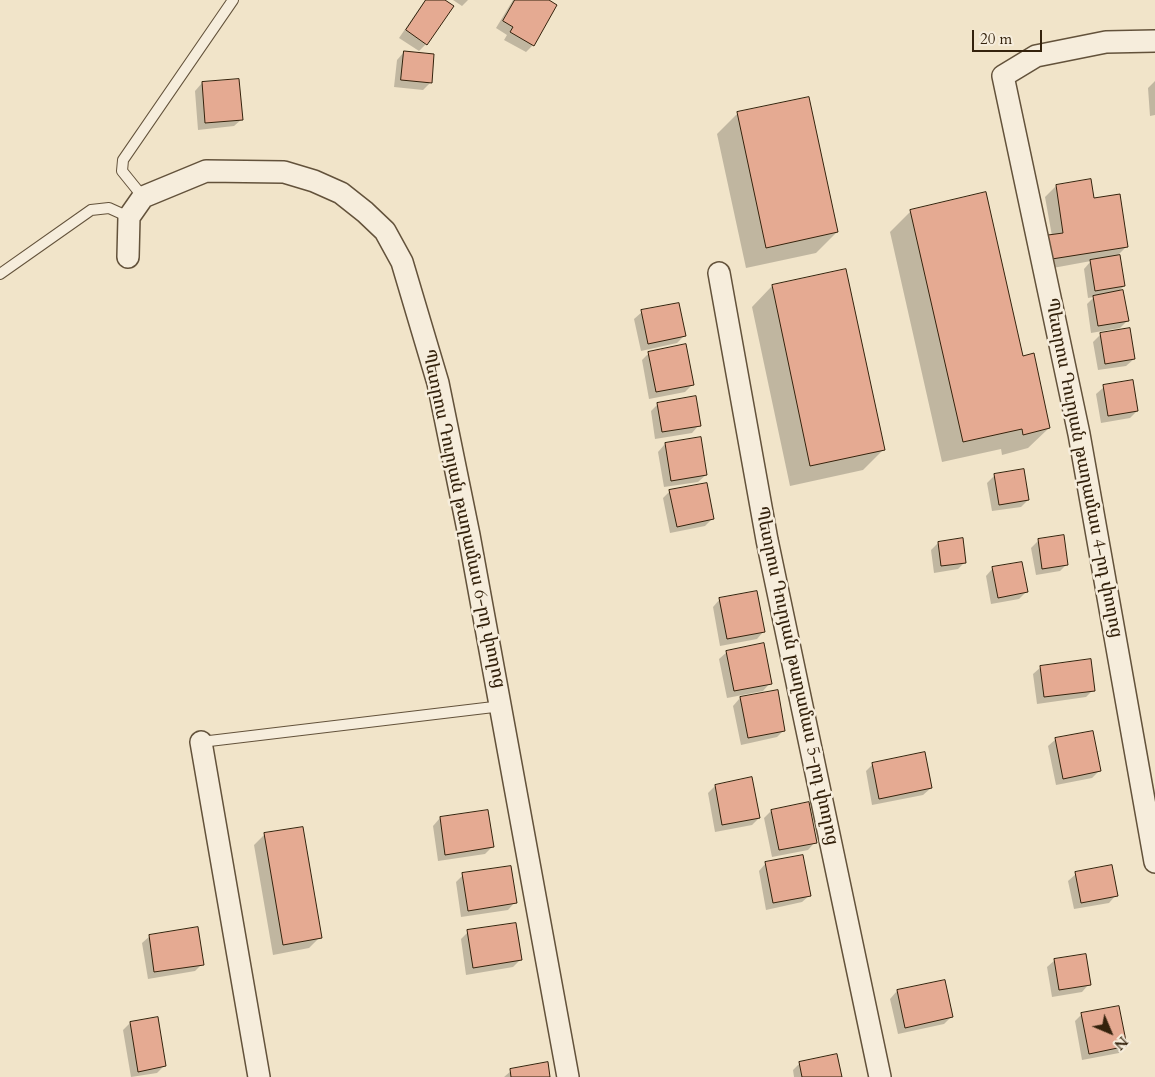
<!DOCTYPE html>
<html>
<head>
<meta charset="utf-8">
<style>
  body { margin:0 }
  #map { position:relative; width:1155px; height:1077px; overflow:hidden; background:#f1e4c9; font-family:Cardo,serif }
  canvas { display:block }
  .north { position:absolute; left:1085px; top:1007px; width:50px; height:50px; -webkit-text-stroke:4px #f6eddc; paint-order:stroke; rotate:135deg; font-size:14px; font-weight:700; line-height:20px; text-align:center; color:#34220c }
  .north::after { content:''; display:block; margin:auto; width:18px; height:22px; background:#34220c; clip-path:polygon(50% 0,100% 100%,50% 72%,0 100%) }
  .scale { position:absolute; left:972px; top:30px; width:70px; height:22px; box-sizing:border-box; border:2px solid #34220c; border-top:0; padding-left:6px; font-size:15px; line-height:18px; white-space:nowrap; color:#34220c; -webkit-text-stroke:4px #f6eddc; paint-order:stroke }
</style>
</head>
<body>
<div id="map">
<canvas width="1155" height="1077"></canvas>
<div class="north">N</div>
<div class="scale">20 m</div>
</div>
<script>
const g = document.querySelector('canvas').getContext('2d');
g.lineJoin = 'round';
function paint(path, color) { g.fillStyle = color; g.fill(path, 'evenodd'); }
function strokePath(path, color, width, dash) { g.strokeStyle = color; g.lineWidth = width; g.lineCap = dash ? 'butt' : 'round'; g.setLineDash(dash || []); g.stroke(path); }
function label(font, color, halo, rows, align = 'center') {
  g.font = font + ' Cardo,"Noto Serif Armenian",serif'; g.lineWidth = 5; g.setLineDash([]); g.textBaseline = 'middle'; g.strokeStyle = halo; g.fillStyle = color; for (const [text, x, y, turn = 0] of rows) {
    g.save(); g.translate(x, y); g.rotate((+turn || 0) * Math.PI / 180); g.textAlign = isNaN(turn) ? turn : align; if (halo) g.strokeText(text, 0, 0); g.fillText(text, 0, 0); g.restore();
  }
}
paint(new Path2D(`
  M425 0H443L426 44 419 51 399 38Z
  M453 0H468L462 6Z
  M513 0H546L533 45 526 52 504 40 507 35 496 28Z
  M404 52 430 83 423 90 394 87 397 60Z
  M1155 81V115L1150 116 1148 88Z
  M202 83 242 119 234 126 198 130 195 91Z
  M738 113 837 232 816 253 746 268 717 134Z
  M1056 186 1093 200 1127 246 1116 257 1124 286 1117 293 1127 321 1120 328 1091 333 1087 304 1094 297 1088 298 1084 269 1091 261 1042 270 1038 248 1049 237 1052 236 1045 197Z
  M911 211 1022 357 1049 428 1028 448 1002 455 1001 449 942 462 890 232Z
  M772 286 884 449 863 470 790 486 752 307Z
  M642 312 684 336 677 343 641 351 634 319Z
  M1100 335 1134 359 1126 366 1098 370 1093 342Z
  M649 353 693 384 685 392 649 399 642 360Z
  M1104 387 1137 411 1130 418 1101 423 1096 394Z
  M658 404 699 425 692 433 655 439 651 411Z
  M665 444 706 475 698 482 664 487 658 452Z
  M994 476 1028 500 1021 507 992 511 987 483Z
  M670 491 713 518 705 526 670 533 663 498Z
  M1039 540 1067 564 1060 571 1036 575 1031 548Z
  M938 543 965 562 958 569 934 573 931 550Z
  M993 568 1026 592 1019 599 991 604 986 576Z
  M720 599 764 631 757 639 720 646 713 607Z
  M727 652 770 683 763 691 727 698 719 659Z
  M1041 667 1093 690 1086 697 1037 704 1033 674Z
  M740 698 784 730 777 737 741 745 733 706Z
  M1056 739 1099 771 1092 778 1056 785 1048 746Z
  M873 764 931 788 923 795 872 805 866 771Z
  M751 779 759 818 752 825 715 832 708 793 715 786Z
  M771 811 815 842 808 850 772 857 764 818Z
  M440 818 493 846 485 854 438 861 433 826Z
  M265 834 320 937 309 948 273 955 254 845Z
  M766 863 810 895 802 902 766 910 759 871Z
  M1076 874 1116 895 1109 903 1074 909 1068 881Z
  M463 875 515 902 508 910 461 917 456 882Z
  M468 932 520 960 513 967 466 975 461 939Z
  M150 936 202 964 195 971 148 979 142 943Z
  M1055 960 1089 984 1082 992 1052 997 1047 967Z
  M897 991 951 1017 944 1024 898 1034 890 999Z
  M1082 1014 1126 1046 1119 1053 1082 1060 1075 1021Z
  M130 1023 165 1065 157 1073 131 1077 123 1030Z
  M800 1063 840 1077H794L793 1070Z
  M511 1071 549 1077H504Z`), '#0003');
const building = new Path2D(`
  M426 0H445L454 6 427 45 406 30Z
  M515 0H549L557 5 534 46 510 32 513 27 503 21Z
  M404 51 434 54 432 83 401 80Z
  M239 79 243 120 205 123 202 82Z
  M809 97 838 232 766 248 737 112Z
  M1091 179 1094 198 1120 194 1128 247 1052 259 1048 235 1063 233 1056 185Z
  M986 192 1023 356 1034 353 1050 428 1023 435 1022 429 963 442 910 210Z
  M1120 255 1125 286 1095 291 1090 260Z
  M846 269 885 450 810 466 772 285Z
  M1123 290 1129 321 1098 326 1093 296Z
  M679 303 686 336 648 344 641 310Z
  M1130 328 1135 359 1105 364 1100 333Z
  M686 344 694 385 656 392 648 352Z
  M1133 380 1138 411 1108 416 1103 385Z
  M696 396 701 426 662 432 657 403Z
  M701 437 707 475 671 481 665 443Z
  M1024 469 1029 500 999 505 994 474Z
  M707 483 714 519 677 527 669 490Z
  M1064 535 1068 565 1042 569 1038 539Z
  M963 538 966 563 941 566 938 542Z
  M1022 562 1028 592 998 598 992 567Z
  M757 591 765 632 727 639 719 598Z
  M764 643 772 684 734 691 726 651Z
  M1091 659 1095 691 1044 697 1040 666Z
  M778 690 785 731 748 738 740 697Z
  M1093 731 1101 771 1063 779 1055 738Z
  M925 752 932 788 879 799 872 763Z
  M752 777 760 818 722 825 715 785Z
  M809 802 817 843 779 850 771 810Z
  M488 810 494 847 445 855 440 817Z
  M303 827 322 938 283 945 264 833Z
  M803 855 811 896 773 903 765 862Z
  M1112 865 1118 896 1081 903 1075 872Z
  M511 866 517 903 468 911 462 873Z
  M516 923 522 960 473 968 467 930Z
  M198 927 204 965 154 972 149 935Z
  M1086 954 1091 985 1059 990 1054 959Z
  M945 980 953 1017 905 1028 897 990Z
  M1119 1006 1127 1046 1089 1054 1081 1013Z
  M158 1017 166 1066 138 1072 130 1022Z
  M837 1054 842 1077H802L799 1062Z
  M548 1062 550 1077H511L510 1069Z`);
paint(building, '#e5aa92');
strokePath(building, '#34220c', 1);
const lane = new Path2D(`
  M143 197 122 171 123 160 233 0
  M0 274 91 210 109 208 129 217
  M201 742 502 706`);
const street = new Path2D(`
  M1155 41 1106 42 1036 56 1003 76 1079 434 1155 862
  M128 257 129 217 143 197 206 171 284 172 314 181 341 193 365 212 385 231 402 262 438 383 469 535 568 1077
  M719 273 767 540 880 1077
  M201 742 259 1077`);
strokePath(lane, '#63523b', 12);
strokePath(street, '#63523b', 24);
strokePath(lane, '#f6eddc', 10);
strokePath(street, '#f6eddc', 21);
label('18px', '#34220c', '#f6eddc', [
  ["Պետրոս Դուրյան թաղամաս 4-րդ փողոց",1083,468,79],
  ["Պետրոս Դուրյան թաղամաս 6-րդ փողոց",463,519,78],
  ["Պետրոս Դուրյան թաղամաս 5-րդ փողոց",796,676,78]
]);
</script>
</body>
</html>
